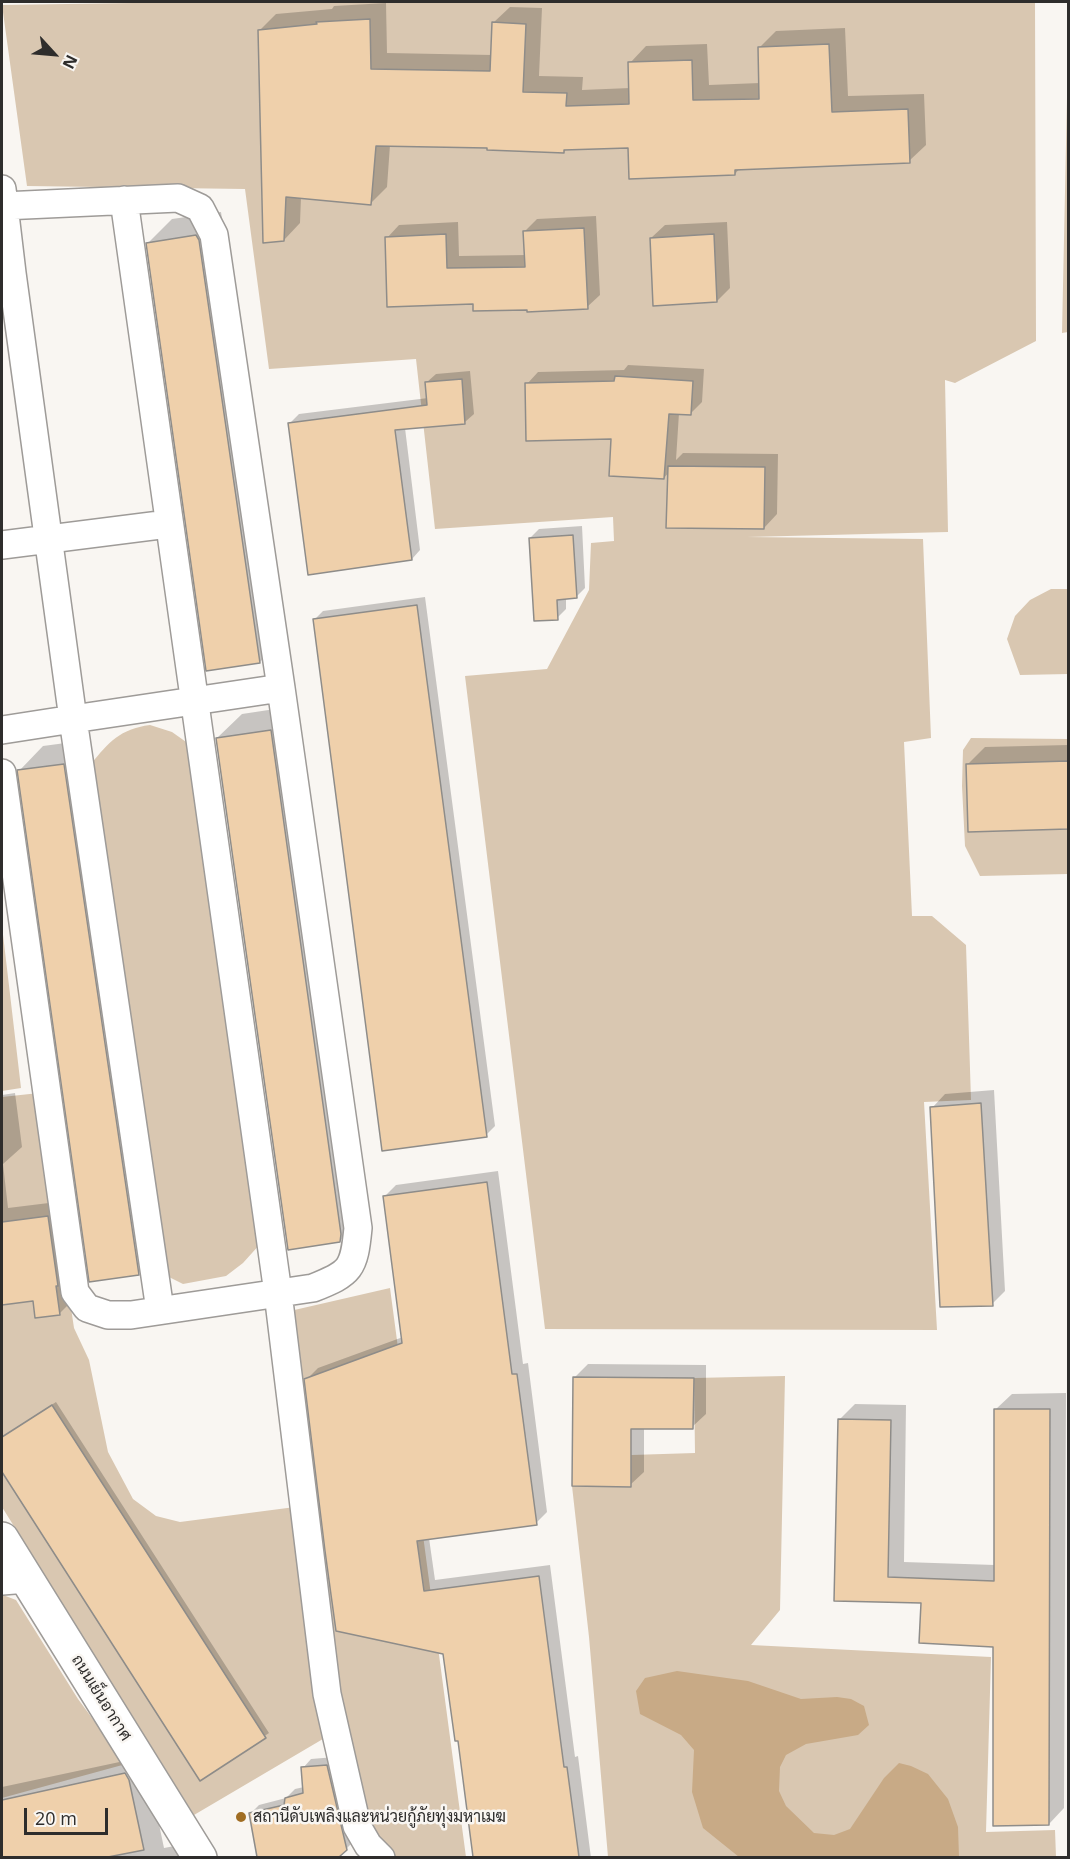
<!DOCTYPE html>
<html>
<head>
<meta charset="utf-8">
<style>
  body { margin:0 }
  #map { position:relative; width:1070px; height:1859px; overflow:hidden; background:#f9f6f2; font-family:"Open Sans",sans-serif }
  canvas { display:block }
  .frame { position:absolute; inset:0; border:3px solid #2e2d2c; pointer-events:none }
  .north { position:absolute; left:24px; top:24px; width:60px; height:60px; -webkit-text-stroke:4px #f9f6f2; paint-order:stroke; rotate:116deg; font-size:16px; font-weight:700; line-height:24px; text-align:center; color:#2e2d2c }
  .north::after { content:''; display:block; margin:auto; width:21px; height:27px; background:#2e2d2c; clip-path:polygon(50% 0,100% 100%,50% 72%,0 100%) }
  .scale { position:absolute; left:24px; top:1808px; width:84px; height:27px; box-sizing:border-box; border:3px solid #2e2d2c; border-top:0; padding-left:8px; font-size:18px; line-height:21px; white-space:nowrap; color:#2e2d2c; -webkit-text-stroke:4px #f9f6f2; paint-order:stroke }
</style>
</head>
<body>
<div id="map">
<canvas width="1070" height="1859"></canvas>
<div class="frame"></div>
<div class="north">N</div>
<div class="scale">20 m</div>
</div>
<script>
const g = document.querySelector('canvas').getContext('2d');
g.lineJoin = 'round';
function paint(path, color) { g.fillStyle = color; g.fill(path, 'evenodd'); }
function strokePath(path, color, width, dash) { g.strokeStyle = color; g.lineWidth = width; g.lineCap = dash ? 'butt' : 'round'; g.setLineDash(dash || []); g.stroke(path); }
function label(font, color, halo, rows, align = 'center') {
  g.font = font + ' "Open Sans",Sarabun,sans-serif'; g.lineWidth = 5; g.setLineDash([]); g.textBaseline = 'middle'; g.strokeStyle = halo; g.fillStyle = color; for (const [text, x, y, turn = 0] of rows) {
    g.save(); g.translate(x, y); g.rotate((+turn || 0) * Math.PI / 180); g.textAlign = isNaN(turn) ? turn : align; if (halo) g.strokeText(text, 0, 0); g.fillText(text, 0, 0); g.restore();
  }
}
paint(new Path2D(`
  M199 2H1035L1036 341 955 383 945 380 948 532 747 537 923 539 931 738 904 742 912 916H932L966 945 971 1100 924 1102 937 1330 545 1329 465 676 547 669 589 590 591 543 614 541 613 517 435 529 416 359 269 369 245 189 27 186 2 5Z
  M1068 50V332L1062 333Z
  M1051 589H1068V674L1020 675 1007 639 1015 616 1030 600Z
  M150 725 172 732 189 744 261 1243 243 1263 226 1276 183 1284 165 1275 91 764C109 742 120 729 150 725Z
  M971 738 1068 739V874L980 876 965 846 962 786 963 750Z
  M2 926 21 1088 2 1091Z
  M39 1093 74 1328 89 1360 108 1452 133 1499 156 1516 180 1522 295 1507 328 1736 194 1815 2 1507V1097Z
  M390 1288 466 1857H396L376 1845 357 1820 290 1311Z
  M785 1376 780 1610 751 1645 991 1657 986 1832 1055 1830 1056 1857H608L589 1637 572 1486 631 1487V1455L695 1453 694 1378Z
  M3 1595 16 1600 78 1699 126 1764 2 1798Z`), '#d9c7b1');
paint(new Path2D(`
  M677 1671 748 1681 801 1699 837 1697 851 1699 864 1706 869 1725 858 1735 806 1744 786 1755 780 1767 779 1791 786 1806 814 1833 834 1835 850 1829 884 1778 899 1763 911 1766 928 1774 948 1799 958 1827 959 1857H739L703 1828 692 1792 694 1750 681 1735 640 1714 636 1691 645 1678Z`), '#c8aa86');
paint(new Path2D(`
  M386 3 387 53 492 55 493 23 510 7 542 8 539 76 583 77 582 90 630 88V63L646 46 707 44 709 85 760 83 759 48 776 31 845 28 848 96 924 94 926 145 909 161 740 168 735 174 629 146 567 148 564 152 488 146 390 145 387 187 370 204 301 197 300 223 284 240 259 31 276 14 332 9 334 6Z
  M221 212 284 637 260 662 148 243 172 219Z
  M596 216 600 295 587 307 529 309 475 303 387 238 399 225 458 222 459 256 526 255 525 231 537 219Z
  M727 222 730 288 717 301 651 238 665 225Z
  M628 365 704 369 702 402 690 414 679 413 676 460 683 453 778 454 777 514 764 528 669 472 664 478 613 438 527 384 538 372 624 370Z
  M470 371 474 414 465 422 405 428 420 550 412 559 290 423 299 414 428 398 427 382 436 374Z
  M582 526 585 588 576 597H566V609L557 618 530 538 539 529Z
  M425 597 495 1126 486 1135 314 620 323 611Z
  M295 706 364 1216 340 1241 217 738 242 714Z
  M88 740 163 1249 138 1274 19 771 43 746Z
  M1068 745V828L969 830 968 764 985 747Z
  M994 1090 1005 1291 992 1304 932 1108 945 1094Z
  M15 1093 22 1147 3 1164 8 1208 65 1201 76 1297 59 1314 34 1299 2 1303V1095Z
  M498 1171 523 1364 528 1363 547 1512 536 1523 429 1538 435 1580 550 1565 575 1757 578 1756 591 1858H474L459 1739 445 1653 306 1380 318 1368 403 1337 385 1196 396 1185Z
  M588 1364 706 1365V1414L692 1427H644V1472L630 1485 574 1378Z
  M1066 1393 1064 1808 1049 1824 995 1646 923 1601 836 1600 839 1420 855 1404 906 1405 904 1562 995 1565 996 1409 1012 1394Z
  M56 1402 269 1733 200 1779 2 1469V1437Z
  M143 1757 146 1762 164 1848 196 1842 206 1858H2V1787Z
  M335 1757 355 1840 337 1858H255L258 1855 250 1814 259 1805 286 1798 295 1789 304 1787 303 1768 311 1759Z`), '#0003');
const building = new Path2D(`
  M370 19 371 69 490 71 492 22 526 24 523 92 567 93 566 106 629 104 628 62 692 60 693 100 759 99 758 47 829 44 832 112 908 109 910 163 735 170V175L629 179 628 148 564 150V153L487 150V148L376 146 371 205 286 197 284 241 263 243 258 30 317 24 316 22Z
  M584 228 588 309 527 312V310L473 311V304L387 307 385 237 446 234 447 268 525 267 523 231Z
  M714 234 717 302 653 306 650 238Z
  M196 235 199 240 260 663 206 671 146 243Z
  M615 376 693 381 691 415 669 414 664 479 609 476 611 439 526 441 525 383 614 381Z
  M462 379 465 424 395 430 412 560 308 575 288 423 427 405 425 382Z
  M668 466 765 467 764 529 666 528Z
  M573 535 577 598 557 600 558 620 534 621 529 538Z
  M417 605 487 1137 382 1151 313 619Z
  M271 730 341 1234 340 1242 288 1250 216 738Z
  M1068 761V829L968 832 966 764Z
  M64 764 139 1275 89 1282 17 770Z
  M981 1103 993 1306 940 1307 930 1107Z
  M487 1182 512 1374H517L537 1525 417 1541 424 1591 539 1576 564 1767H567L579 1857H473L458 1741H455L443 1654 336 1631 325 1551 304 1379 402 1343 383 1196Z
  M48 1216 58 1286H56L60 1315 35 1318 33 1301 2 1305V1222Z
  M573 1377 694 1378 693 1429H631V1487L572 1486Z
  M52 1405 266 1738 200 1781 2 1472V1437Z
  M994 1409H1050L1049 1825 993 1826V1647L919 1643 921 1603 834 1601 838 1419 891 1420 888 1577 994 1581Z
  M327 1765 347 1850 339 1857H257L249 1813 284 1805 285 1798 303 1793 301 1767Z
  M125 1773 129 1780 144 1850 108 1857H2V1800Z`);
paint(building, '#efd0ab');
strokePath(building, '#8e8c89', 1.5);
const minor = new Path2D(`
  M2 189 12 273 73 719 281 688 214 235 200 208 178 198 3 206
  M124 200 278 1293 327 1694 357 1826 368 1845 381 1858
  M2 545 168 524
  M2 730 73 719 160 1310
  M2 773 75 1292 87 1308 108 1315H131L313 1288C351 1273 354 1269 358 1228L281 688
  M2 1581 27 1579`);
const tertiary = new Path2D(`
  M2 1539 200 1858`);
strokePath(minor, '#9e9b98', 30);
strokePath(tertiary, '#9e9b98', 36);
strokePath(minor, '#fff', 27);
strokePath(tertiary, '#fff', 33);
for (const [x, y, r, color] of [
  [241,1817,6,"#a06d23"]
]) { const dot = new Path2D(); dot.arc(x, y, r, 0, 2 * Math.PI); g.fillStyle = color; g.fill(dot); strokePath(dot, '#f9f6f2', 2); }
label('16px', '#2e2d2c', '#f9f6f2', [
  ["ถนนเย็นอากาศ",101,1698,58]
]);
label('16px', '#2e2d2c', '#f9f6f2', [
  ["สถานีดับเพลิงและหน่วยกู้ภัยทุ่งมหาเมฆ",253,1817]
], 'left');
</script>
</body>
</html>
